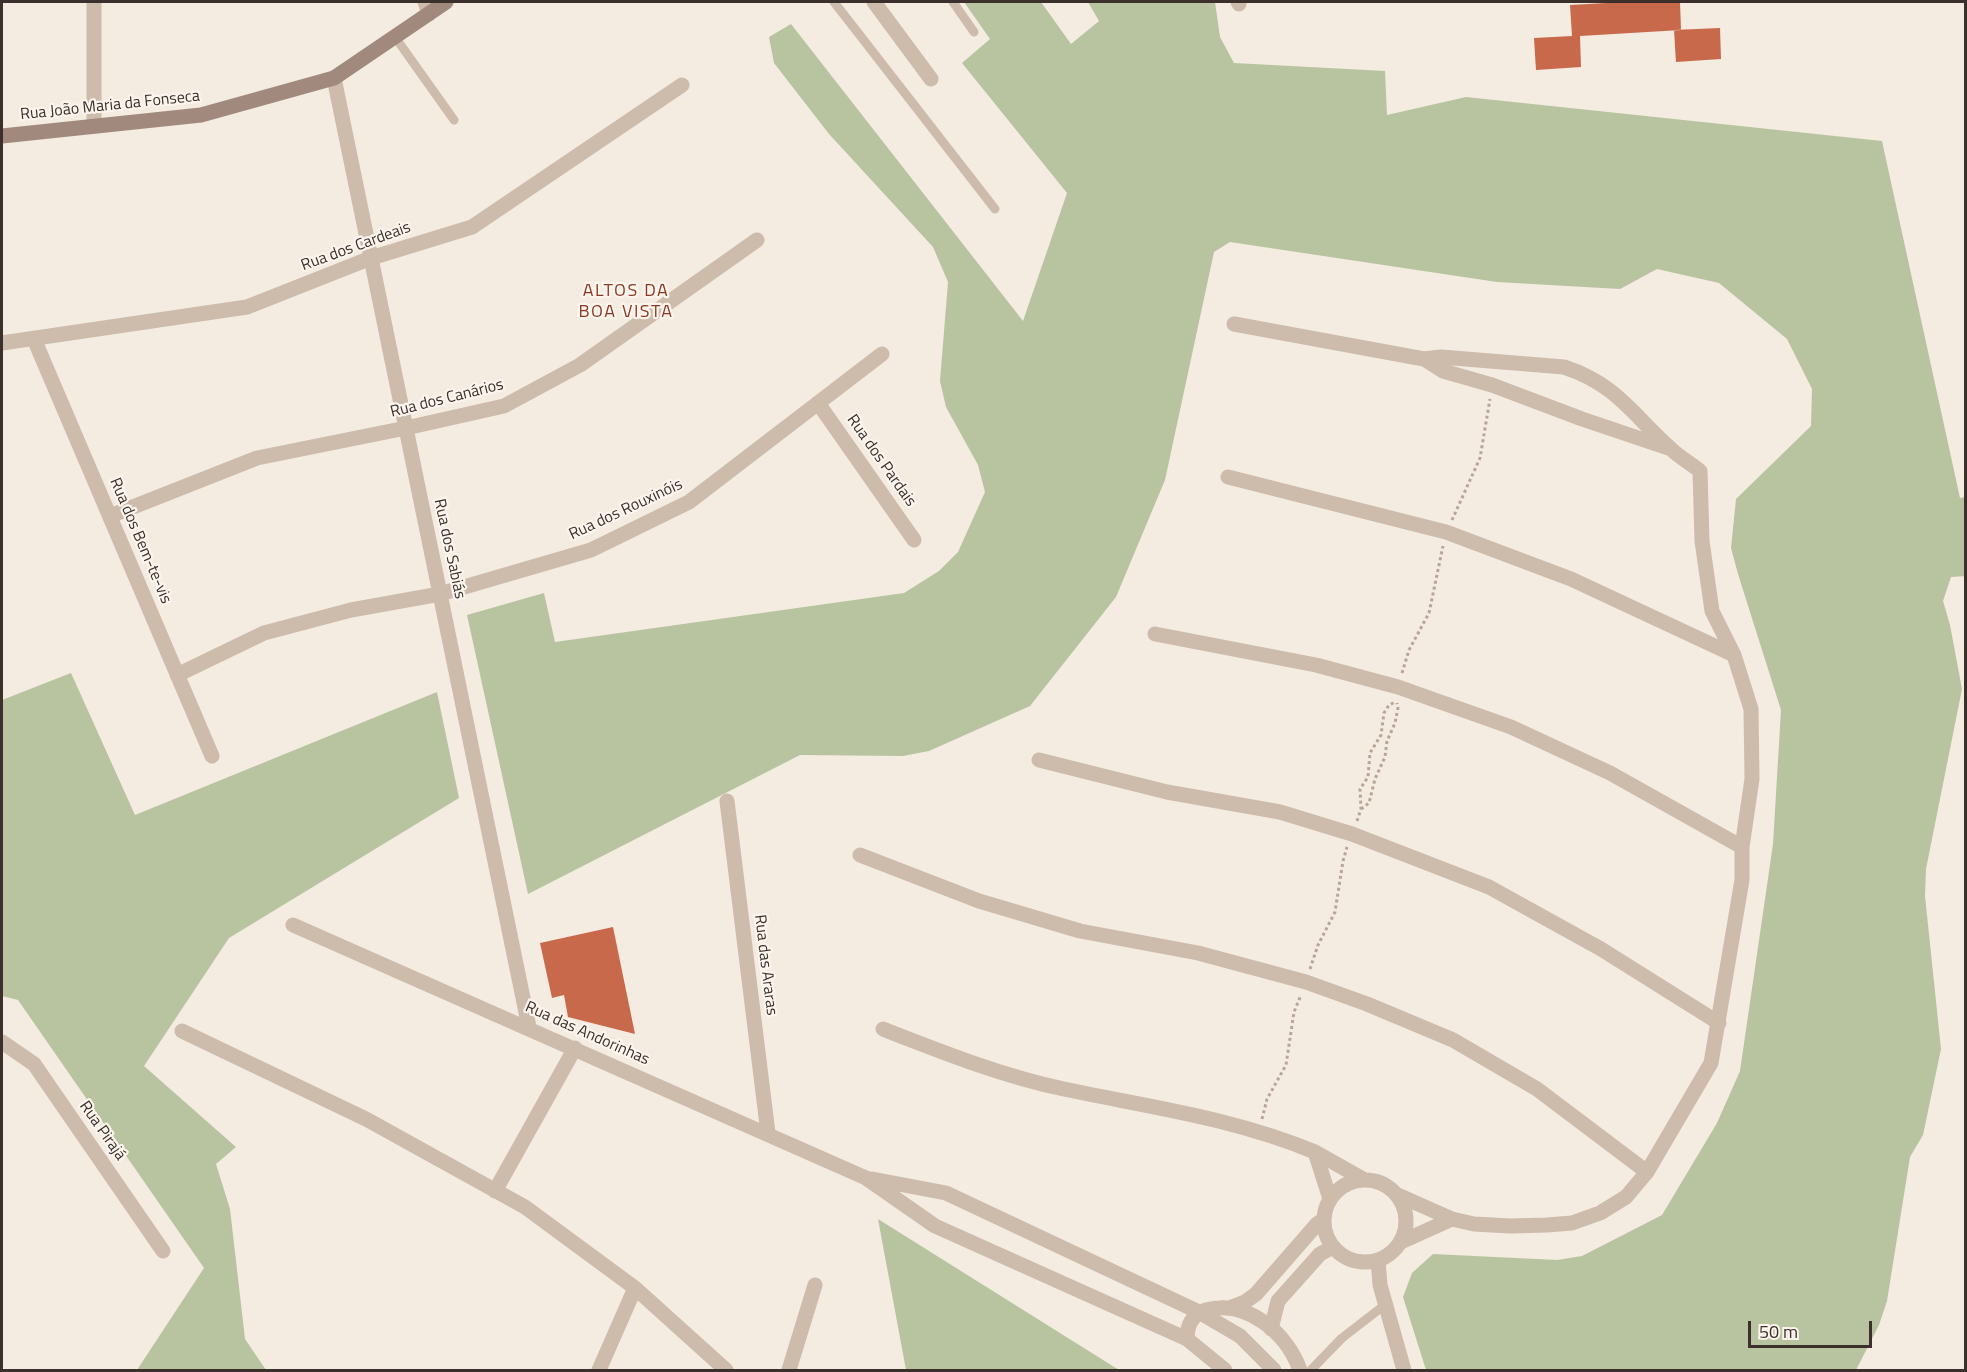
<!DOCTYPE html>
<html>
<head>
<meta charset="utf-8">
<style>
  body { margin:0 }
  #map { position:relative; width:1967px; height:1372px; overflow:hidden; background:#f4ebe1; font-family:"Titillium Web",sans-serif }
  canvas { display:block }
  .frame { position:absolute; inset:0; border:3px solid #3b302b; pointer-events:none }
  .scale { position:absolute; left:1748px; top:1321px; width:124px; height:27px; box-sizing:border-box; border:3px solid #3b302b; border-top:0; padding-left:8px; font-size:18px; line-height:21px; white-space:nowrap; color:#3b302b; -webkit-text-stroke:4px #fbf5ee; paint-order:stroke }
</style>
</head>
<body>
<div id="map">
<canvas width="1967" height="1372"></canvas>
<div class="frame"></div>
<div class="scale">50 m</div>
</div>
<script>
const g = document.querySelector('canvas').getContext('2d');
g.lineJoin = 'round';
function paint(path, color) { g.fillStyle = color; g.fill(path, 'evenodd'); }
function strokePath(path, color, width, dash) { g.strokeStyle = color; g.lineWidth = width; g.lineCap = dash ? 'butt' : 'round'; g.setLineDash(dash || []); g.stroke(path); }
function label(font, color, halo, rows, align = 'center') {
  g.font = font + ' "Titillium Web",sans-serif'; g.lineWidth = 4.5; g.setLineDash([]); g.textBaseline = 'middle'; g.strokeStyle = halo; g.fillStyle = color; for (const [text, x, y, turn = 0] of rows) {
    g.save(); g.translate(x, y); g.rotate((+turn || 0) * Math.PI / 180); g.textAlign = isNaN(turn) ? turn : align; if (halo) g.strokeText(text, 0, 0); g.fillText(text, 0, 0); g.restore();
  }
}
paint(new Path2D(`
  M964 2H1041L1071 44 1099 21 1088 2H1215L1220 37 1234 63 1385 71 1387 115 1466 97 1882 141 1960 498 1965 497 1966 576 1951 577 1943 601 1950 625 1962 689 1926 869 1925 896 1941 1049 1923 1135 1910 1157 1887 1301 1879 1325 1856 1370H1426L1403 1297 1412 1273 1433 1254 1557 1260 1582 1256 1662 1215 1717 1123 1740 1071 1773 844 1781 710 1738 574 1731 548 1736 499 1811 426 1812 389 1787 339 1719 283 1657 269 1620 289 1497 282 1230 242 1214 252 1165 480 1116 597 1030 706 929 751 903 756 800 755 528 894 467 615 544 593 555 642 904 593 939 571 958 552 985 492 978 465 946 407 940 381 948 282 933 247 829 134 774 63 769 37 791 24 1023 321 1067 193 962 63 990 39Z
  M71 673 135 815 437 692 459 798 229 938 144 1066 236 1147 216 1164 230 1209 245 1339 266 1370H137L204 1268 18 1000 2 996V700Z
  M878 1219 1119 1370H906Z`), '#b8c4a0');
paint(new Path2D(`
  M1624 2H1680L1681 30 1580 36 1581 67 1536 70 1534 38 1572 36 1570 5Z
  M1720 28 1721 59 1676 62 1674 30Z
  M613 927 635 1034 568 1017 564 995 552 998 540 943Z`), '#c8694b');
strokePath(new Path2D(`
  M1452 520 1480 458 1490 399
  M1402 673 1409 650 1429 613 1443 546
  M1361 809 1369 803 1375 779 1385 757 1387 741 1395 723 1398 708 1397 703
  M1357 821 1361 809 1360 789 1368 777 1370 753 1381 735 1384 713 1389 705 1395 702
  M1310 969 1318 945 1335 912 1343 861 1347 847
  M1262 1119 1267 1099 1286 1065 1294 1012 1301 995`), '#b9a596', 3, [3, 3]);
strokePath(new Path2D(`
  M834 2 995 209
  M953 2 974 32
  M395 37 454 120
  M1311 1370 1342 1338 1386 1304`), '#cdbbac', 9);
strokePath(new Path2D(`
  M94 2V126
  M874 2 931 79
  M1238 2 1239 4
  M334 78 529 1027
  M1234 324 1424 359 1441 357 1564 367C1616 384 1632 414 1670 448 1679 457 1690 463 1700 471L1702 541 1712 611 1734 655 1751 709 1752 779 1742 847V880L1711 1063 1647 1172 1626 1197 1600 1213 1572 1223 1547 1225 1510 1226 1474 1224 1452 1219
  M34 339 212 756
  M2 343 247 307 371 258 472 227 682 85
  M1424 359 1443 371 1492 385 1582 419 1668 448
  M818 403 914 540
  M1228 477 1446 532 1571 579 1734 655
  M110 516 257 458 406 428 504 406 580 365 757 240
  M1155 634 1316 665 1398 687 1511 727 1610 773 1742 847
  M177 675 264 633 351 610 440 594 591 550 689 502 882 354
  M1039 760 1167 792 1280 812 1352 834 1489 887 1601 949 1719 1023
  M727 801 768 1133
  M860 855 979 901 1080 931 1198 953 1306 982 1367 1004 1453 1040 1537 1089 1647 1172
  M293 925 866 1178 935 1226 1187 1339 1225 1370
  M883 1029C942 1052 1002 1076 1064 1089 1149 1107 1234 1118 1315 1152
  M182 1031 366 1119 525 1207 635 1288 726 1370
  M2 1042 34 1064 163 1251
  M872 1179 946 1193 1199 1312 1240 1336 1274 1370
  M1324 1221a41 41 0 1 1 82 0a41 41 0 1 1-82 0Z
  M495 1191 575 1048
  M1398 1195 1452 1219 1401 1242
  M1330 1199 1315 1152 1363 1179
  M1378 1260 1380 1285 1404 1370
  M1232 1307 1245 1302 1256 1294 1317 1224 1324 1219
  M1271 1329 1278 1301 1320 1254 1333 1247
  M1187 1339C1187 1326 1192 1314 1206 1310 1247 1299 1287 1333 1300 1370
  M599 1370 635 1288
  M789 1370 815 1285`), '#cdbbac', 15);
strokePath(new Path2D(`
  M425 2 429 14`), '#cdbbac', 15);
strokePath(new Path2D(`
  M2 136 201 115 334 78 446 2`), '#a18a7d', 15);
label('16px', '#3b302b', '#fbf5ee', [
  ["Rua João Maria da Fonseca",110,106,-6],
  ["Rua dos Cardeais",356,247,-20],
  ["Rua dos Canários",447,399,-14],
  ["Rua dos Pardais",881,461,55],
  ["Rua dos Rouxinóis",626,510,-25],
  ["Rua dos Bem-te-vis",140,541,67],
  ["Rua dos Sabiás",449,549,78],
  ["Rua das Araras",765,965,83],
  ["Rua das Andorinhas",587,1034,24],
  ["Rua Pirajá",102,1131,55]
]);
g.letterSpacing = '1.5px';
label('18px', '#8c3b22', '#fbf5ee', [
  ["ALTOS DA",626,292],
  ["BOA VISTA",626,313]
]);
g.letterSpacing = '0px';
</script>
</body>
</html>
